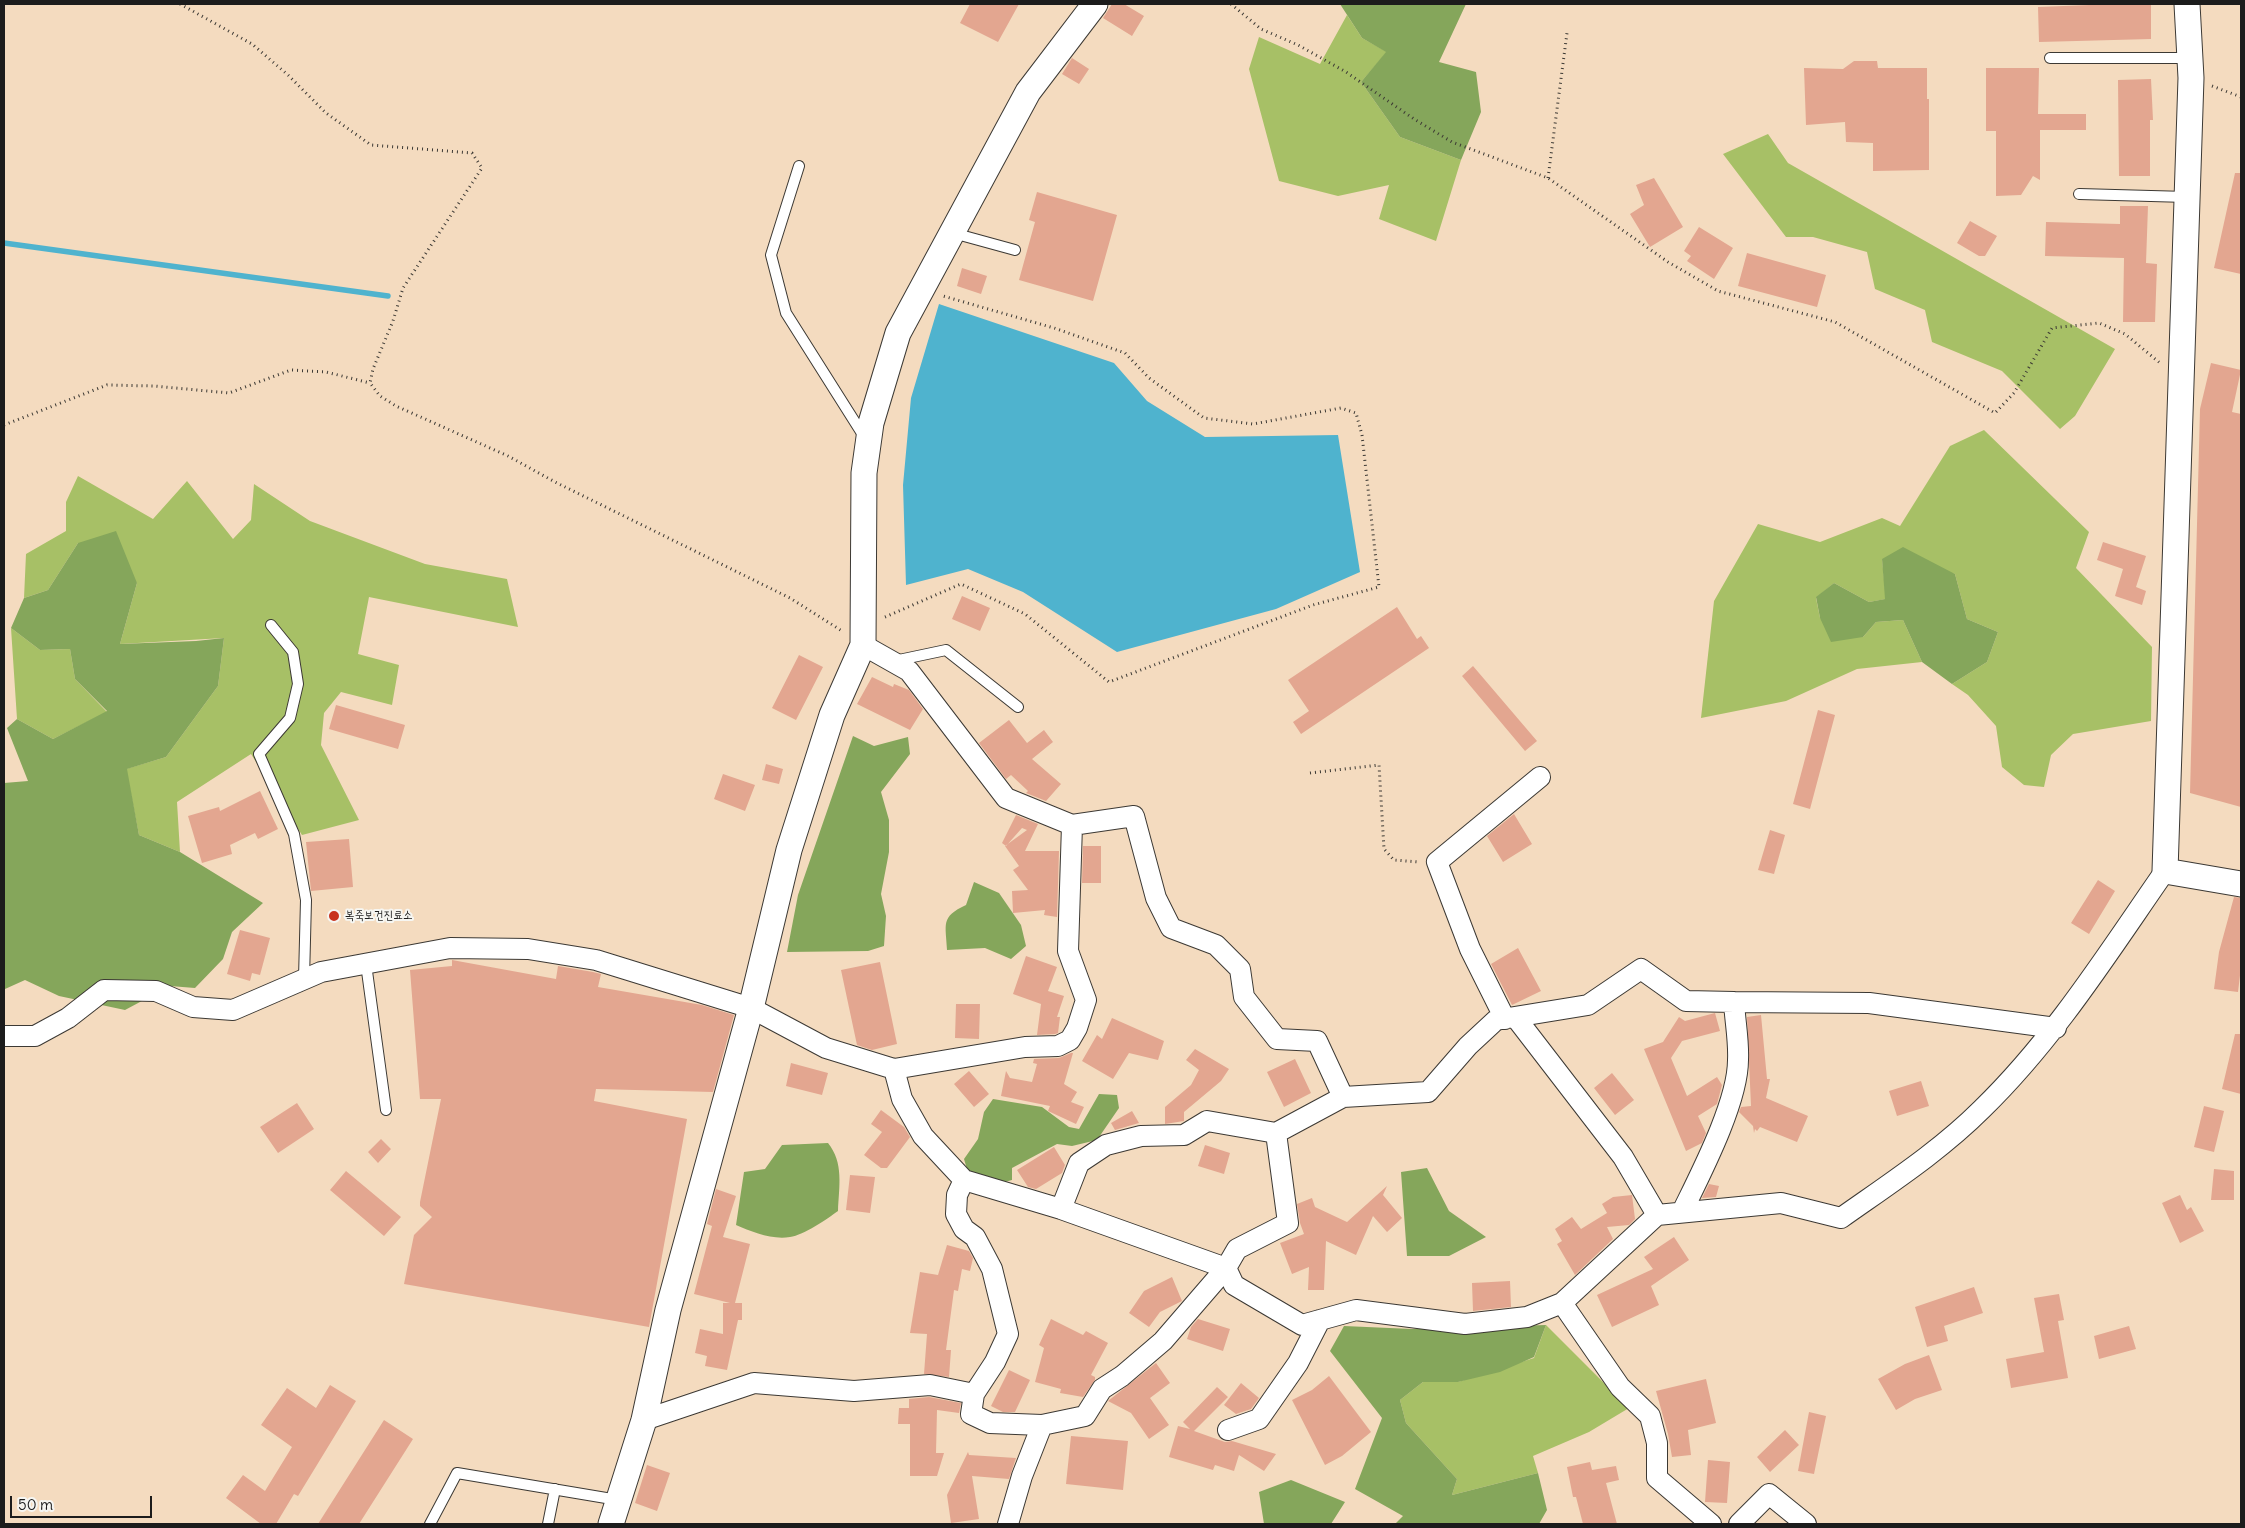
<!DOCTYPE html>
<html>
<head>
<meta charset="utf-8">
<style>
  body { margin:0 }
  #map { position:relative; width:2245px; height:1528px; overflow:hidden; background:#f4dbbf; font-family:Delius,sans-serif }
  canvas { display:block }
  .frame { position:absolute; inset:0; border:5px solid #1c1c1c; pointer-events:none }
  .scale { position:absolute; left:10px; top:1496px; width:142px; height:22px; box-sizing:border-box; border:2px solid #1c1c1c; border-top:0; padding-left:6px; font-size:15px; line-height:18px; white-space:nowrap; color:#1c1c1c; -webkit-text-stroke:4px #f6f6f2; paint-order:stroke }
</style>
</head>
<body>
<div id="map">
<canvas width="2245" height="1528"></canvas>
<div class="frame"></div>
<div class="scale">50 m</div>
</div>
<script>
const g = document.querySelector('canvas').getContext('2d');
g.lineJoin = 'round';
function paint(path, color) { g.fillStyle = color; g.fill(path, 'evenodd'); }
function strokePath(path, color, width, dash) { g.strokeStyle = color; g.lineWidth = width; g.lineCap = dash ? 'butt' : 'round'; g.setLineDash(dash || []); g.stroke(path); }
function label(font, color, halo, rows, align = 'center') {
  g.font = font + ' Delius,"Poor Story",sans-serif'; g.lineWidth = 4; g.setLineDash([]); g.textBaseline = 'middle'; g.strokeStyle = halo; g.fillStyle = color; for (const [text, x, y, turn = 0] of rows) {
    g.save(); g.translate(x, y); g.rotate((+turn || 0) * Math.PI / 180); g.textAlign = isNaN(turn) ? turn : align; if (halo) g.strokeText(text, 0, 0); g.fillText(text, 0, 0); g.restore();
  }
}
paint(new Path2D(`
  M1347 15 1362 38 1387 52 1361 82 1400 137 1461 160 1436 241 1379 219 1389 185 1338 196 1279 181 1249 69 1259 37 1320 64Z
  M1768 134 1788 163 2115 349 2075 416 2060 429 2002 371 1932 342 1925 310 1875 289 1867 252 1813 237H1786L1723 154Z
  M1984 430 2089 532 2076 568 2152 647 2151 721 2073 734 2051 755 2044 787 2024 785 2002 767 1996 726 1968 695 1952 684 1987 662 1998 632 1967 619 1955 574 1882 559 1886 599 1869 602 1834 583 1816 598 1820 618 1863 637 1876 622 1903 620 1922 662 1857 669 1786 701 1701 718 1714 601 1758 524 1820 542 1882 518 1900 526 1950 446Z
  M78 476 153 519 187 481 233 539 251 520 254 484 310 521 425 564 507 579 518 627 369 597 358 654 399 665 392 705 341 692 324 713 321 745 359 820 302 835 251 754 177 802 180 852 139 835 126 769 166 757 218 686 224 638 120 644 137 583 78 543 48 590 24 598 26 554 66 531V502Z
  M11 628 40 650 70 649 75 679 107 712 53 739 17 719Z
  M1546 1325 1629 1408 1589 1432 1533 1456 1538 1473 1452 1495 1457 1479 1406 1423 1400 1400 1423 1382H1458L1534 1358Z`), '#a7c066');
paint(new Path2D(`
  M1340 4H1466L1439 62 1476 72 1481 112 1461 160 1400 137 1361 82 1386 52 1362 38Z
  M116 531 137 583 120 644 196 641 224 638 218 686 166 757 127 769 139 835 180 852 263 903 232 932 223 959 195 988 170 986 125 1010 59 996 25 980 5 989 4 993V783L28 781 7 728 17 719 53 739 107 711 75 679 70 649 40 650 11 628 24 598 48 590 78 543Z
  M1903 547 1955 574 1967 619 1998 632 1987 662 1952 684 1922 662 1903 620 1876 622 1863 637 1831 642 1820 618 1816 597 1834 583 1869 602 1885 599 1882 559Z
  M853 736 874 746 908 737 910 754 881 792 889 820V852L881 894 886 916 884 946 868 951 787 952 798 895Z
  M974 882 999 893 1021 925 1026 946 1011 959 985 948 947 950C946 924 940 917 966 905Z
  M1099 1094 1117 1095 1119 1108 1097 1140 1072 1146 1057 1144 1012 1168V1180L1001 1183 969 1176 964 1159 978 1139 984 1112 993 1099 1042 1107 1069 1127 1079 1129Z
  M828 1143C844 1163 839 1186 838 1211 827 1219 804 1235 790 1237 772 1240 752 1232 736 1225L744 1172 765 1169 782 1145Z
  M1427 1168 1449 1211 1486 1237 1449 1256H1407L1401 1172Z
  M1546 1325 1534 1357 1500 1372 1458 1382H1423L1400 1400 1406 1423 1457 1479 1452 1495 1538 1473 1547 1510 1539 1524H1395L1403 1516 1355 1489 1382 1418 1330 1351 1344 1326 1412 1329Z
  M1291 1480 1345 1502 1331 1524H1264L1259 1492Z`), '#85a65b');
paint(new Path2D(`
  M939 304 1114 363 1147 401 1205 437 1338 435 1360 572 1276 609 1117 652 1023 592 968 569 906 585 903 485 911 398Z`), '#4fb3ce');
strokePath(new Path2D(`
  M4 243 388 296`), '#4fb3ce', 5.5);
paint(new Path2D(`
  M970 4H1019L998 42 960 23Z
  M1112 4H1124L1144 16 1132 36 1103 18Z
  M2115 4H2151V39L2039 42 2038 7Z
  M1072 58 1089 69 1079 84 1062 74Z
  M1854 61H1877L1878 68H1927V99H1929V170L1873 171V143L1846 142 1845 122 1806 125 1804 68 1843 69Z
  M1986 68H2039L2038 114H2086V130H2040V180L2033 176 2021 195 1996 196V131H1986Z
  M2151 79 2153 120H2150V176H2119L2118 80Z
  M2235 173H2241V274L2214 268Z
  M1654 178 1683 227 1650 247 1630 214 1644 205 1636 185Z
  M1037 192 1117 215 1093 301 1019 280 1035 222 1029 220Z
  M2120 206H2148L2146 263 2157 264 2155 322H2123L2124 258 2045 256 2046 222 2120 224Z
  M1970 221 1997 236 1985 256H1979L1957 243Z
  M1699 227 1733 248 1714 279 1687 261 1691 256 1684 251Z
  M1747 253 1826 275 1817 307 1738 286Z
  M962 268 987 276 981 294 957 286Z
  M2211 363 2241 370 2232 412 2241 414V807L2190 793 2200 409Z
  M2103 542 2146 556 2136 587 2146 591 2142 605 2115 596 2123 569 2097 560Z
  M962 596 990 608 980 631 952 619Z
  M1397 607 1417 639 1421 636 1429 648 1301 734 1293 722 1309 711 1288 680Z
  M799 655 823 667 796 720 772 708Z
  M1473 666 1537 741 1525 751 1462 676Z
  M872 677 893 687 894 684 909 690 923 709 910 730 857 704Z
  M336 705 405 725 398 749 329 729Z
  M1818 710 1835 715 1810 809 1793 804Z
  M1009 720 1027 743 1044 730 1053 742 1032 759 1061 784 1046 801 1026 793 1028 791 1011 775 1006 779 979 743Z
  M766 764 783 769 779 784 762 780Z
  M723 774 755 785 745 811 714 799Z
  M260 791 278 829 258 839 255 833 230 845 232 854 202 863 188 816 219 807 220 811Z
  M1514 814 1532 844 1503 862 1487 836Z
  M1016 815 1038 824 1025 851H1059L1057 917 1044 915 1045 910 1013 913 1012 891 1028 890 1013 870 1019 866 1005 846 1027 830 1022 828 1006 846 1002 843Z
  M1770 830 1785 835 1774 874 1758 870Z
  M349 839 353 887 311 891 306 842Z
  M1083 846H1101V883H1082Z
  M2098 880 2115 891 2089 934 2071 923Z
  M2234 897 2241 898V967L2238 992 2214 989 2219 952Z
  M240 930 270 938 260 975 252 973 250 981 227 974Z
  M1518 948 1541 991 1512 1005 1491 964Z
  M1026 956 1057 967 1048 991 1064 996 1057 1017H1060L1058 1033 1055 1034 1037 1035 1041 1004 1013 994Z
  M452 960 556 979 558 966 593 972 601 974 598 987 702 1005 734 1015 713 1092 596 1089 594 1101 687 1119 649 1327 404 1284 414 1235 432 1217 420 1206V1202L441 1099H420L410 970 452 966Z
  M880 962 897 1044 872 1050 857 1045 841 970Z
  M956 1004H980L979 1039 955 1038Z
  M1715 1013 1720 1031 1682 1041 1671 1058 1687 1096 1717 1077 1722 1085 1717 1104 1698 1116 1706 1133 1702 1143 1686 1151 1644 1049 1663 1042 1679 1017 1685 1021Z
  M1761 1015 1767 1079H1770L1766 1098 1808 1116 1797 1142 1760 1127 1757 1131 1755 1129 1754 1133 1753 1126 1739 1112 1741 1107 1751 1106 1747 1017Z
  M1112 1018 1164 1041 1158 1060 1129 1053 1113 1079 1082 1061 1097 1035 1102 1039Z
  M2235 1034H2241V1094L2222 1089Z
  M1195 1049 1229 1069 1221 1081 1184 1112V1121L1165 1124V1107L1191 1085 1199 1070 1186 1060Z
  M1071 1053H1073L1064 1084 1077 1092 1071 1102 1084 1107 1076 1124 1048 1111 1050 1106 1001 1096 1006 1071 1010 1078 1032 1082 1037 1064 1033 1063 1034 1059 1059 1058Z
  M1295 1059 1311 1093 1284 1107 1267 1072Z
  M791 1063 828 1073 822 1095 786 1086Z
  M969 1071 989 1094 974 1107 954 1084Z
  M1612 1073 1634 1100 1615 1115 1594 1088Z
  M1921 1081 1929 1106 1897 1116 1889 1091Z
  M297 1103 314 1129 278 1153 260 1127Z
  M2204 1106 2224 1111 2214 1152 2194 1147Z
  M881 1110 904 1127 910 1137 887 1168H881L864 1155 882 1132 871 1124Z
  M1132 1111 1139 1123 1115 1130 1111 1123Z
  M381 1139 391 1149 378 1163 368 1152Z
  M1205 1145 1230 1153 1224 1174 1198 1166Z
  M1054 1147 1065 1165 1062 1173 1036 1189 1028 1187 1017 1170Z
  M2214 1169 2234 1171V1200H2211Z
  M346 1171 401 1217 384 1236 330 1190Z
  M850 1175 875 1177 870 1213 846 1210Z
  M1709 1184 1719 1186 1716 1197 1702 1198Z
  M1387 1186 1383 1195 1402 1218 1387 1232 1373 1216 1356 1255 1326 1241 1324 1290H1308L1309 1267 1292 1274 1280 1243 1304 1234 1300 1223 1297 1204 1312 1198 1315 1207 1347 1222Z
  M716 1189 736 1196 723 1237 750 1244 735 1303H742V1320H738L727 1370 705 1366 707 1356 695 1353 700 1329 723 1334V1303H730L694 1294 712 1226 707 1224Z
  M1632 1195 1635 1219 1629 1225 1607 1227 1613 1239 1575 1275 1557 1244 1562 1241 1555 1229 1572 1217 1581 1229 1607 1213 1602 1204 1613 1197Z
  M2180 1195 2187 1210 2191 1207 2204 1231 2180 1243 2162 1203Z
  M1674 1237 1689 1260 1651 1286 1659 1305 1612 1327 1597 1295 1653 1269 1644 1257Z
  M947 1245 969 1251 973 1258 970 1271 962 1269 958 1291 954 1290 946 1350H951L949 1377 924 1374 927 1334 910 1333 920 1272 938 1275Z
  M1172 1277 1182 1301 1160 1312 1149 1327 1129 1313 1144 1291Z
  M1510 1281 1511 1307 1473 1311 1472 1283Z
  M1974 1287 1983 1313 1944 1326 1948 1341 1927 1347 1915 1307Z
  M2059 1294 2064 1320 2058 1321 2068 1378 2011 1388 2006 1359 2044 1352 2034 1298Z
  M1051 1319 1083 1335 1086 1331 1108 1343 1091 1375 1095 1377V1380L1083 1397 1060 1393 1061 1389 1035 1382 1044 1348 1039 1345Z
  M1198 1319 1230 1329 1223 1351 1187 1339 1191 1327Z
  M2129 1326 2136 1349 2099 1359 2094 1336Z
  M1929 1355 1942 1390 1915 1399 1896 1410 1878 1379 1905 1364Z
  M1156 1363 1170 1383 1150 1398 1169 1425 1149 1439 1131 1413 1108 1401Z
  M1009 1370 1030 1380 1015 1412H1003L991 1406Z
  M1329 1376 1371 1432 1342 1456 1325 1465 1292 1400 1312 1390Z
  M1706 1379 1716 1423 1688 1430 1691 1455 1672 1457 1668 1434 1656 1391Z
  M1241 1383 1259 1398 1251 1409 1236 1414 1224 1405Z
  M330 1385 356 1401 298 1496 294 1494 276 1524H261L226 1498 243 1475 265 1491 292 1447 261 1425 287 1388 316 1408Z
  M1217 1387 1228 1397 1194 1431 1225 1442 1232 1441 1276 1454 1264 1471 1239 1455 1234 1471 1215 1465 1213 1470 1169 1457 1178 1426 1190 1429 1183 1422Z
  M929 1397 961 1403 959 1413 937 1410 936 1453H944L937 1476H910V1424H898L899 1408H909V1399Z
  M1809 1412 1826 1416 1814 1474 1798 1471Z
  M384 1420 413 1439 359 1524H318Z
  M1785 1430 1799 1445 1770 1472 1757 1457Z
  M1071 1436 1128 1441 1123 1490 1066 1484Z
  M968 1452 969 1455 1016 1458 1009 1479 972 1476 979 1519 951 1523 947 1495Z
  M1708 1460 1730 1462 1727 1503 1705 1502Z
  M1590 1462 1592 1470 1616 1466 1619 1480 1606 1483 1617 1524H1583L1576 1497H1573L1567 1467Z
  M647 1465 670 1473 657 1511 635 1503Z`), '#e3a690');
const service = new Path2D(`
  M2050 58H2190
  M799 166 771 255 786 313 865 438
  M2079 194 2187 197
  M953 233 1015 250
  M271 625 293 652 298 684 290 718 259 754 294 834 306 900 304 979
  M894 661 946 650 1018 707
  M366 964 386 1110
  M430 1524 457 1473 618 1500
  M548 1524 555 1489`);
const minor = new Path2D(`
  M863 645 909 671 1006 798 1072 825 1134 816 1156 898 1171 928 1216 945 1240 969 1244 997 1277 1039 1317 1041 1343 1097 1428 1092 1468 1046 1496 1020 1588 1005 1641 969 1686 1001 1734 1002
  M1516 1018 1623 1157 1657 1215
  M1505 1019 1470 949 1437 862 1540 777
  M4 1036H35L68 1018 104 990 156 991 193 1007 233 1010 321 972 450 948 528 949 596 960 751 1008 826 1048 894 1069 902 1099 923 1136 964 1180 1061 1209 1226 1268 1234 1285 1302 1325 1356 1310 1465 1324 1527 1317 1562 1303 1657 1215 1781 1203 1841 1218C1889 1184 1940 1151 1982 1109 2054 1039 2108 953 2165 871
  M894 1069 1025 1047 1058 1046 1070 1040 1077 1028 1086 1000 1068 951 1072 825
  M964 1180 957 1195 956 1214 964 1229 975 1237 992 1269 1008 1334 995 1362 974 1394 971 1414 990 1423 1042 1425 1085 1416 1102 1389 1122 1376 1163 1341 1226 1268 1237 1249 1288 1223 1276 1133
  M1061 1209 1079 1163 1106 1145 1141 1136 1184 1135 1207 1121 1276 1133 1343 1097
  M1682 1212C1701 1173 1738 1102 1738 1060 1739 1041 1735 1021 1734 1002L1869 1003 2056 1028
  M1562 1303 1620 1387 1650 1416 1657 1443V1478L1711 1524
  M644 1420 754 1383 854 1391 930 1385 974 1394
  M1228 1430 1259 1419 1298 1363 1320 1320
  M1008 1524 1022 1476 1042 1425
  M1739 1524 1769 1494 1806 1524`);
const tertiary = new Path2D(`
  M2187 4 2191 78 2165 871 2241 884
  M611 1524 644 1420 668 1310 751 1008 789 850 832 715 863 645 864 473 871 423 898 333 1028 92 1095 4`);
strokePath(service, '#3c3934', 12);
strokePath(minor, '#3c3934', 22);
strokePath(tertiary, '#3c3934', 27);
strokePath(new Path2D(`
  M180 4 252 44 288 75 326 113 371 145 472 153 482 168 403 288 393 321 373 369 370 383 380 396 396 406 508 456 555 482 790 598 842 631
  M1231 4 1261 29 1298 45 1346 72 1414 119 1452 142 1548 178 1668 262 1718 291 1835 322 1995 413 2014 393 2052 328 2099 323 2125 334 2160 363
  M2212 86 2241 97
  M1548 178 1567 33
  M4 425 107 385 154 386 229 393 291 370 326 372 370 383
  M885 617 961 584 1025 614 1109 682 1313 605 1379 587 1362 435 1356 413 1341 408 1253 424 1204 418 1149 378 1125 353 1054 328 943 296
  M1310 773 1379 765 1384 849 1394 860 1419 862`), '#3c3934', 3, [1, 4]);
strokePath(service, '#fff', 10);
strokePath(minor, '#fff', 20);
strokePath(tertiary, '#fff', 25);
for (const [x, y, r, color] of [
  [334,916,6,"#c8321e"]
]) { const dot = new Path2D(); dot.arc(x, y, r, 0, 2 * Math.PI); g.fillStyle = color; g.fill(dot); strokePath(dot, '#f6f6f2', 2); }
label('12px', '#1c1c1c', '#f6f6f2', [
  ["복죽보건진료소",345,916]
], 'left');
</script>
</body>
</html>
